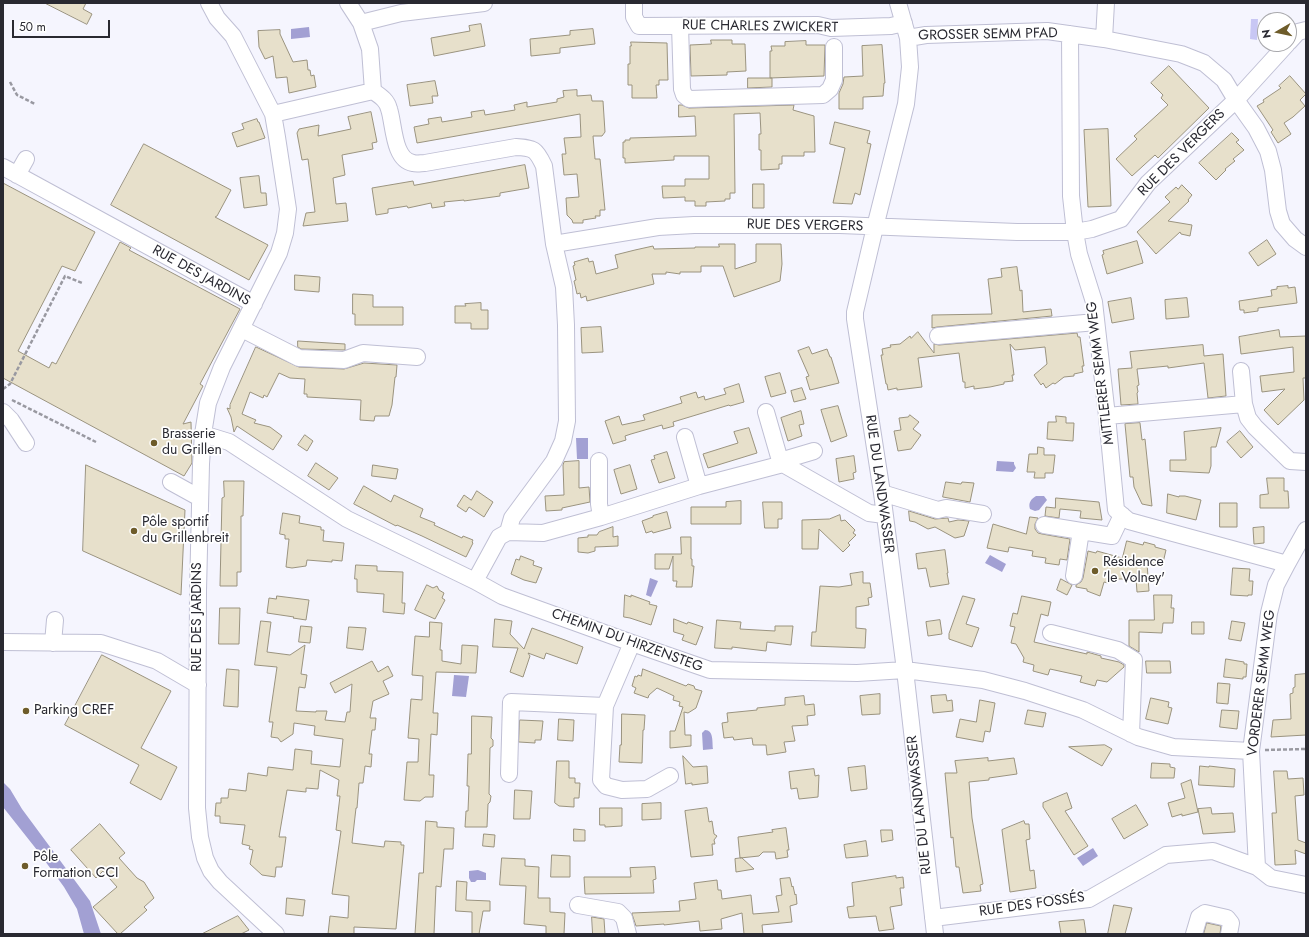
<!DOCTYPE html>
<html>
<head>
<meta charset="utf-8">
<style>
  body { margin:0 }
  #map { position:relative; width:1309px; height:937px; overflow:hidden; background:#f5f5fe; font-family:Jost,sans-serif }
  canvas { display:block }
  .frame { position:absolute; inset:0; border:4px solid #292931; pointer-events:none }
  .north { position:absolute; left:1257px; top:12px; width:40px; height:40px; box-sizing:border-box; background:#fff; border:1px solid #a9a9ad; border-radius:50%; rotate:261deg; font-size:11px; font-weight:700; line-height:16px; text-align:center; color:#292931 }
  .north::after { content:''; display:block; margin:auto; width:14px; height:18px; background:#6e5c2a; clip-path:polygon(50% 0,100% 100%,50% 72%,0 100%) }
  .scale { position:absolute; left:12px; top:20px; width:98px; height:18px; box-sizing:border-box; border:2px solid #292931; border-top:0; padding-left:5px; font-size:12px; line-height:14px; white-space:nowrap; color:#292931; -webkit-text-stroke:3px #fff; paint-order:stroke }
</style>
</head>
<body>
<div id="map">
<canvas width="1309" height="937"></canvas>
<div class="frame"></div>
<div class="north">N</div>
<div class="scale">50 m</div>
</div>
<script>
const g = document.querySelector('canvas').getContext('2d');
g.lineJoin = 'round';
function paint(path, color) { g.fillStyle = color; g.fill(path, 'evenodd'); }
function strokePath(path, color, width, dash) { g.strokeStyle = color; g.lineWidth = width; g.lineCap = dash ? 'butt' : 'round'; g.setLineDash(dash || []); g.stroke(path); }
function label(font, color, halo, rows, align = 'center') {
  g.font = font + ' Jost,sans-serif'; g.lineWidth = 3.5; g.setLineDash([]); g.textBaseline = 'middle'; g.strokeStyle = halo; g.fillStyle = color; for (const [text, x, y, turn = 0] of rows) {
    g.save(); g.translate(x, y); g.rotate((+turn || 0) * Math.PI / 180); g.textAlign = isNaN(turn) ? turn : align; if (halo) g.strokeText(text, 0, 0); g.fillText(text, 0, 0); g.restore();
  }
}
paint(new Path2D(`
  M1251 19H1258L1257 40 1250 39Z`), '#c8c7f4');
paint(new Path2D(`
  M309 27 310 37 291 39V29Z
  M576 438H588V459H577Z
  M997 461 1014 462V464L1016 468 1013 472 996 471Z
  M1036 496H1044L1047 500 1039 510 1035 511 1030 509C1028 503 1031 499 1036 496Z
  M990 555 1006 564 1002 572 985 563Z
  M650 578 658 581 651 597 646 595Z
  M454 675 469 676 466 697 452 696Z
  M705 730C714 730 712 742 713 749L703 750 702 733Z
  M3 782 10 789 22 809 90 901 101 934H84L77 909 64 887 37 850 3 807Z
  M1093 848 1098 856 1083 866 1077 858Z
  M478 870 486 873V880H477L475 882H471L469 878V871Z`), '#a2a0d3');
const building = new Path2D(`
  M45 3H86L83 9 92 14 87 24Z
  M481 24 485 46 434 56 431 38 470 31 469 26Z
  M593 29 595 44 560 48V53L531 56 530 39 570 35V31Z
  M280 30V34L293 62 307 60 308 70H310L311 76 314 75 316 87 289 93 287 77 276 78 273 56 265 59 259 47 258 31Z
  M711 40H732V44H745L746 71 727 72V75L691 76 690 45 711 44Z
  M806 41V45H825L824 76 770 78V51H772L771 46H785V42Z
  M631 42 667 43 668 80H659V85H656L657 98H632V85H628V64H630V46H631Z
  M882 45 885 83H884L883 96 863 97V109H839V93L843 84 844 77 863 76 862 46Z
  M1169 66 1209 108 1158 158 1155 155 1132 176 1116 159 1137 139 1134 136 1168 105 1161 98 1163 95 1151 83Z
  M1290 76 1306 94 1300 100 1305 106 1293 117 1284 123 1291 134 1278 143 1271 132 1273 130 1257 106 1264 102 1263 100 1281 88 1279 86Z
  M748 78H772V87L748 88Z
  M435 81 438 96H432L433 103 410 106 407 85Z
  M577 90V96L591 95 592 101H603L605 132 602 136H593L595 159H600L605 210H600V216H595L596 218 583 220V223H573L572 220 567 215 566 198 579 197 577 174 564 175 562 154H566L564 138 581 137 580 114 417 143 414 127 429 124 428 119 441 117 442 122 472 117 471 112 484 110 485 115 515 110 514 105 527 102V107L557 102V99L564 97 563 91Z
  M679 105H682L689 108 794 105 793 110 814 116 815 152H804V156H782V164H779V169L761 170V150H759V134H761L760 113 734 114 735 193H730V199H725V201L706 202V206H695V201H685V197L663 198 662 186H685V179H709V156H674V160L625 163V158H623V142H625V140H630V138L696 136 695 116 679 117Z
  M371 112 377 142 372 143 373 149 342 155 345 175 333 178 336 204 346 203 348 221 303 226 306 213 315 212 308 159 302 160 297 133 299 129 319 125 318 136 351 129 348 117Z
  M257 119 258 122H259L265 138 237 147 232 133 244 129 242 124Z
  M835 122 870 131 867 143 871 144 860 195 855 193 852 204 833 203 845 148 830 144Z
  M1108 129 1111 206 1088 207 1084 130Z
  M1232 133 1239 140 1236 142 1244 150 1233 159 1235 161 1225 169 1226 170 1216 180 1199 163Z
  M144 144 231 190 217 216 215 217 268 245 249 280 111 205Z
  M525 165 529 188 500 193V196L464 201V200L444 202 445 206 432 208 431 203 408 208 407 206 388 209V213L376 215 372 188 413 181 414 185Z
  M259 176 261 193H266L267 205 244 208 240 178Z
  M3 183 95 232 75 271 62 266 18 351 49 368 52 362 56 364 120 242 131 248 129 250 240 309 200 384 203 386 183 424 191 422 192 463 184 476 3 378Z
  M753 184H764V208H753Z
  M1182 185 1192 195 1188 200 1189 201 1168 221 1192 225 1190 236 1181 234 1180 232 1156 254 1137 232 1170 202 1165 197 1176 187 1178 189Z
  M1267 240 1276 254 1258 266 1249 253Z
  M1137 241 1143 263 1107 274 1102 255 1104 254 1103 251Z
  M719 244H735V269L756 262V244H781L782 264 780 281 734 297 723 266H701V272H680V274L666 272V274H652L654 284 587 301 586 296 581 298 580 293 577 294 574 281 576 280 573 266 575 265 574 262 588 258 589 262 593 261 596 274 618 268 615 255 635 250 653 246 654 249 695 248V247H719Z
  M1017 267 1020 291 1022 290 1023 312 1051 309 1052 316 937 327 932 328V315L992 314 988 279 1002 277 1001 269Z
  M295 275 320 277 319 292 295 290Z
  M1288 286V288L1295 287 1297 303 1258 308V311L1244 313V310H1240L1239 301 1272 296 1271 290 1277 289V287Z
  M353 294 373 295V307H403V325H355V314H353Z
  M1131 298 1134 319 1112 323 1108 302Z
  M1187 298 1189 317 1166 319 1165 300Z
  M481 303V310H488V329H471V323H455V306H466L465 304Z
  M601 327 603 352 582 353 581 328Z
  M1279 330 1280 337 1306 336V378H1303L1304 400 1278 425 1264 410 1285 389 1262 392 1260 376 1294 372 1293 347 1241 354 1239 337Z
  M918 332 934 353V344L939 345 1077 333 1078 337H1080L1084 366H1082L1083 372 1074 374V376L1064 377 1055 384 1053 383 1046 388 1043 383 1041 385 1034 375 1047 364 1045 347 1015 350 1010 344 1014 375H1012L1013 381 1004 382V384L990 387 974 389V386L965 388V382H963L959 353 918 358 922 387 897 390V388L888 390 887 384H886L883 367 881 355H883L882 349 891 347 890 345 900 344 910 336 911 338Z
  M298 341 345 344V350L301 349 298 347Z
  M1203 345 1204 356 1223 354 1226 396 1208 398 1204 363 1168 368V366L1137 369 1139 385 1137 386 1138 392 1137 393 1138 404 1121 405 1118 369 1132 368 1130 352Z
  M256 347 299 367 344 369 364 363 397 365 396 377H395L392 405 389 416H375L374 421 360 420 361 400 307 397V394H304L305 379 290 378 279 373 267 397 264 395 263 398 250 392 242 414 256 420 254 423 270 427 282 436 273 450 237 426 234 432 231 417 227 408 230 409V405Z
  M809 347 812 354 827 349 830 357H831L839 383 810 390 806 377 809 376 798 351Z
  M780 373 786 393 771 397 765 377Z
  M739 384 744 402 730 406 729 405 673 422 674 426 663 429 662 425 631 434 625 436 626 440 613 444 605 421 619 416 622 425 645 420 643 415 682 403 680 397 696 392 698 398 704 396 705 400 726 394 724 389Z
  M802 388 806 399 794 402 791 391Z
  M838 406 847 436 831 442 821 410Z
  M801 411 804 424 799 425 802 436 788 441 781 418Z
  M910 415 919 422 913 429 921 435 911 449 898 451 894 431 901 430 899 418 908 417Z
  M1056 416 1066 417V423H1074L1073 441 1047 439 1048 422H1056Z
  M1140 423 1142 440 1145 439 1152 506 1142 504 1134 487 1133 477H1130L1125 424Z
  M749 428 757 453 708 468 703 454 738 443 734 432Z
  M1221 428 1216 447H1211V466L1209 473 1170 471V460H1186L1184 432Z
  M1240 431 1253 447 1241 458 1227 442Z
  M305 435 313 441 307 451 298 445Z
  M1038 447 1044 448V455H1055L1053 473H1045V478H1034L1035 472H1027L1029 454H1037Z
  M667 452 675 478 659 483 651 460 655 459 654 456Z
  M854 456 856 472 853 473 854 479 839 482 836 459Z
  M579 461V488L589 487 590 502 562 508V510L546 511 545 496 564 495 563 465 564 462Z
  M316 463 338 478 329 490 308 476Z
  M86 465 185 510 181 595 83 551Z
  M373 465 398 469 396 479 372 476Z
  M630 465 637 489 621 494 614 470Z
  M1267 478H1284V491H1288L1289 508H1260V495L1268 494Z
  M224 481H244L243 516H241V572H237V586H220L222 498 224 497Z
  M946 482 961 484 962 482 974 483 970 502 943 497Z
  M364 486 391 502 394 495 423 509 420 517 435 523 434 525 462 538 463 536 473 540 472 542 473 543 466 557 422 536 397 525 396 526 354 504Z
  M477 491 493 502 484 517 469 507 466 512 457 506 464 495 471 500Z
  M1168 494 1179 497V496H1185L1201 500 1196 520 1167 513Z
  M1056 498 1099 502 1102 520 1080 518 1081 511 1060 509 1059 518 1045 516 1046 507 1055 508Z
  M741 501V524H691V507H726V502Z
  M763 502H782V519H778V528H765Z
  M1220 503H1237V527H1220Z
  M909 511 935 519 948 518 949 522 958 520 969 521 964 536 955 538 935 527 928 529 915 522 910 521Z
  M667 512 671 528 653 533 652 531 646 533 642 521 653 517V516Z
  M283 513 300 516 299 523 321 527V530H324L323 541 344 543 342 561 332 560V562L307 560 306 566 292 568 286 567 289 539H285V535L280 534Z
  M840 515 841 521 845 520 855 530 853 533 856 535 848 543 850 545 843 552 819 529 818 549H802V520L829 519Z
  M1030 517 1038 518 1035 524V529L1038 533 1042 534 1070 539 1067 560 1060 559 1059 565 1045 563 1046 558 1032 556 1033 551 1009 547 1008 552 987 548 993 524 1026 534Z
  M613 527V537L618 536V546L595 547V551L588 553 578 552V538L588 537V535H597L599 532Z
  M1264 527V543L1254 544 1253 528Z
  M681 537H691V559H692V566H694L692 587H676L677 581H673V556L669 569H655V554H681Z
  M1127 541 1143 545 1144 542 1155 545V547L1166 550 1162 567 1147 563 1149 591 1137 592 1136 579H1109L1108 583 1104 582 1100 596 1087 591V589L1076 587V585L1081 582 1083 578 1088 551 1096 553 1097 551 1122 558Z
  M945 550 948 573H947L949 584 930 587 926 568 918 569 916 554Z
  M521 556 534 561 533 565 542 568 536 583 524 580 511 574 516 559 519 560Z
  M356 565 377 566V571L403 572 402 603H405L404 614 383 612 384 594 357 592V579H355Z
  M1233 568 1250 569 1249 581H1253L1252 595H1248V596L1231 595Z
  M863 572V583H870L872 597 868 598 869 605 856 607V628L866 629 865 648 811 646 812 632H816L820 586 839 587 852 585 850 574Z
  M1061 579 1072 585 1067 595 1057 590Z
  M427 585 433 588 437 586 439 590 444 593 442 598 445 600 435 619 415 610Z
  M625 595 631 597V595L650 602 649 604 657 606 651 625 630 618 624 617Z
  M1154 595H1172L1171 608H1174L1173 623H1163L1162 633 1139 632V652L1129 646V620H1154Z
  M277 596 309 600 306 620 293 618 294 617 267 613 269 598 276 599Z
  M963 596 975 599 966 624 979 628 972 647 949 639V634Z
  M1022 596 1051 602 1048 616 1041 614 1034 642 1087 654V652L1101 656V658L1119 662 1124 665V667L1107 682 1097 680 1095 686 1080 682 1082 676 1050 669 1048 675 1033 671 1034 665 1023 662 1024 658 1016 644 1011 643 1015 627 1010 626 1013 613 1017 614Z
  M220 608H240L239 644H219Z
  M495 619 512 621 510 634 524 649 532 628 565 640 583 647 577 664 546 653 544 659 528 653 530 656 523 677 510 672 518 648 493 647Z
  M674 619 687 624 688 622 703 627 696 645 682 640 684 635 674 632Z
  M717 620 741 622 740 629 775 631V626H793L791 645 767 642 766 651 732 647V649L715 648Z
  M940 620 942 634 928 636 926 622Z
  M261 621 271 622 267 652 290 655 305 645 301 674 307 675 305 688 299 687 296 711 316 712V711H327L325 720 345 722 347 712H350L352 684 335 693 330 683 372 661 378 672 388 666 393 676 383 681 389 694 373 701 370 718H376L375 730H372L369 754H372L371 767 365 766 363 783H359L357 808H356L352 843 384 847 385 841 401 842V845H404L396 929 354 927V934H328L330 916 348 918 349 896 332 894 341 831 336 830 340 796H337L339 780 320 770 318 789 306 788V792L287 790 279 837H286L282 867H276L275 877 262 875 250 864 253 850 249 849 250 846 242 844 245 825 220 823V816H215L216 803H221V798H228L229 789 246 791 248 773 267 776 268 767 293 770 295 749 312 751 311 764 340 767 343 739 314 735 315 726 294 723 293 734 281 742 278 738 271 737 273 722H269L277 667 255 665Z
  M1232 621 1245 623 1241 641 1229 639Z
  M430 622 442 623 440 650H442V661L461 664 462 645 478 646 476 673 436 672 433 713H438L437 735 431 734 429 775H434L433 797H425L420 801 404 800 407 762H418L419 739 408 738 411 699 422 700 423 676 412 675 415 636 429 637Z
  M1192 622H1204V634H1192Z
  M301 626 312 627 310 643 299 642Z
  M349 627 366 628 363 650 347 648Z
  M102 655 171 691 141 748 177 767 161 800 130 783 139 765 65 725Z
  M1226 659 1244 662V664H1247L1246 677H1243V679L1224 677Z
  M1146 661H1170L1171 673H1147Z
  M227 669 239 670 238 707 224 706Z
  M643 669 686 686 688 684 694 686 695 689 702 691 696 708 688 713 684 712 685 735H691V746L670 748V731H675L683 707 679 706 680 702 673 700 674 696 657 688 649 695 648 698 634 693 636 688 632 686 635 676 637 677 638 675 641 676Z
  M1306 674V735L1271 737 1273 720 1291 719 1290 694 1293 693V688L1295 687V675Z
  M1218 683 1230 684 1228 704 1217 703Z
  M880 694V714L862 715 860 696Z
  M946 695 947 701 952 700 953 711 933 713 931 696Z
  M804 696 805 705 814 704 815 715 807 716 808 725 792 726 795 741 784 742 786 752 767 755 766 745H753L752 738 734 740 733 737 724 738 722 723 728 722 727 713 757 710V708L785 705V698Z
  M1151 698 1169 702 1168 707 1172 708 1168 724 1146 719Z
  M980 700 995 703 990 732 985 731 983 742 956 737 960 719 976 722Z
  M1028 710 1046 713 1043 727 1025 724Z
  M1222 710 1239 711 1237 729 1220 727Z
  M622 714 645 715 644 730H643L642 763 619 762 620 745H621Z
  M472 716 492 717 491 738 493 740V746L490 748 489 794 491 796 490 802 488 804 487 827H465L466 811H468L469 786H467L468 754H471Z
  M559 719 574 720 573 741 558 740Z
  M520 720 543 721 541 740H535V743L519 742Z
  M1105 745 1112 749 1102 766 1069 747Z
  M683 756 693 767 707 766 708 783 692 785V783L686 784Z
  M988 758V761L1014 758 1017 774 989 778V780L969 782 972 818 983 884 980 885 981 891 963 893 959 867H956L953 837 951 838 945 773H957L955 761Z
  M557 761H569V778H575V783H580L579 798H574V807L559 806 555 803Z
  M1152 763 1170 764V767L1175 768 1174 778H1151Z
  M865 766 867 789 851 791 848 768Z
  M1200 766 1209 767V766L1235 769 1234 787 1199 785Z
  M814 769 815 776 819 775 818 797 799 799 797 788 791 789 789 772Z
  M1274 771H1287L1288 779 1303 778 1304 795 1295 796 1298 840 1306 843V854L1295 850 1296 864 1275 865 1272 813H1276Z
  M1191 780 1198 812 1182 816V814L1172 817 1168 803 1185 798 1181 784Z
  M515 790 532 791 530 819H514Z
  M1067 793 1072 808 1065 811 1088 846 1074 855 1043 807V803Z
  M661 803V819L642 820V804Z
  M1136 805 1148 825 1124 839 1112 819Z
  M600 808H622V826L605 827V825H600Z
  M707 808 709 822 712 821 714 834 717 836 714 840 715 844H712L713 855 691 857 685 811Z
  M1211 808 1212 814 1233 813 1235 832 1203 834 1198 809Z
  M426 821 437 822V827L454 828 453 849H444L441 887 436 886 434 934H415L419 873H423Z
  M1024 821 1025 824H1029L1030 839 1026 840 1030 871 1034 870 1036 888 1010 892 1002 830Z
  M100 824 125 853 119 858 137 878 144 882 154 898 144 907 147 910 120 934H118L93 907 117 887 103 871 96 878 71 850Z
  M786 828 789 850H787L788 857 776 859 775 852H763L759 856 740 858 738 837 773 832 772 830Z
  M574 829 585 830V841H574Z
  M881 830H892L893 840 882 842Z
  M484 834 495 835 494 847 483 846Z
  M866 841 868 856 846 858 844 845Z
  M552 855 570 856V877H551Z
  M502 858 525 859V866L539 867 538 898H550V912L565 913 564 934H546V926L524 924 526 886 500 885Z
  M742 858 754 869 736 872 735 859Z
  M655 867 656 879 653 880 654 893 585 894 584 877H631L630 868Z
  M896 876V878L903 877 904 888H900L902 905 890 907 894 929 879 931 876 916 849 918 847 907 854 906 852 883Z
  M790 878 792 887 793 886 795 895 796 894 797 904 790 906 792 922 762 925 763 934H744L742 913 721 919 722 929 700 931 699 921 664 925V924L636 926 632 914V913L680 911 679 901 696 899 694 883 717 880 718 890H721L722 899 751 895 753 914 779 912 776 896 782 895 780 879Z
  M457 881 467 882 466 900 490 901V911H483L479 934H472V912L456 911Z
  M287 898 305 900 303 916 286 914Z
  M1114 905 1132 908 1125 934H1108Z
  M238 916 249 930 241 934H202Z
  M592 917 604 919 605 934H593Z
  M1084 920 1086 934H1061L1059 922Z
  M1207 923 1221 926 1220 934H1204Z`);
paint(building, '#e7e0cb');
strokePath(building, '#9a937f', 1);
const minor = new Path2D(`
  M209 3 217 18 233 36 273 114 277 137 288 209 285 233 279 253 222 367 208 403 203 434 201 464 198 591 197 808 200 837 205 858 211 871 220 882 276 934
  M634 3V17L639 26 818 25 831 28 891 26 904 23
  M898 3 908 38 926 35 1047 31 1104 39 1181 54 1204 63 1224 80 1236 100 1256 128 1268 151 1273 170 1278 211 1282 224 1295 239 1306 247
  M361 23 401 13 484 3
  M680 26 682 89 684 95 689 99 823 95 830 89 834 80V47
  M1070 34 1071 196 1075 232 1079 254 1094 302 1107 416 1116 510 1129 521 1287 564
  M908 38 910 67 906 104 875 227 855 312V319L882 493 905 670 935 934
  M1104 39 1106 3
  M1289 42 1298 32 1306 30
  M373 91C380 96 387 100 389 109 394 123 393 160 413 163 417 164 421 163 425 163L516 147C534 148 536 149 544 166L554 244 658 227 694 225H840L1017 232H1075L1092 229 1121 219 1148 183 1236 100 1287 44
  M273 114 373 91 370 49 361 23 348 3
  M3 167 254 304
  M17 175 26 159
  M242 329 299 358 344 360 363 353 417 357
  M938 336 1096 322
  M1241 371 1244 404
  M3 412 11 420 26 443
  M766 412 779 457 783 464 787 459 814 451
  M1107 416 1244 404 1248 418 1255 427 1290 461 1306 462
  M203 434 229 442 347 519 475 581 502 596 632 643 710 670 857 673 905 670 983 680 1025 691 1083 710 1138 737 1173 747 1251 751
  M685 437 699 486
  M599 461V504L601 517
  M171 482 200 498
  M882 493 938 510 946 508 983 514
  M1044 525 1112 536 1122 515
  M508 532 512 518 554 461 563 441 567 421 566 325 564 287 554 244
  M1074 576 1081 531
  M475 581 499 537 508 532 543 533 601 517 699 486 783 464 869 513 884 515
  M1051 633 1118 650 1134 660 1131 734
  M3 642 101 643 157 661 198 685
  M53 643 55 620
  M632 643 605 706 601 780 606 786 622 790 647 789 670 776
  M509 774 511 702 605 706
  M1257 867 1251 751 1269 613 1276 585 1287 564 1306 530
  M578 905 618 912 624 918 628 934
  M933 918 1089 899 1166 855 1213 851 1257 867 1271 878 1306 885
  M1194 934 1199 917 1205 913 1227 918 1231 923 1229 934`);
strokePath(minor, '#bfbfd4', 18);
strokePath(new Path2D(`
  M10 82 17 95 35 104
  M3 389 10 384 65 276 82 283
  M12 400 96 442
  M1265 750 1306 749`), '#9999a1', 2.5, [4, 2]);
strokePath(minor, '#fff', 16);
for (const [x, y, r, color] of [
  [154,443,4,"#6e5c2a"],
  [134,531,4,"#6e5c2a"],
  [1095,571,4,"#6e5c2a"],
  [26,711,4,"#6e5c2a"],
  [25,866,4,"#6e5c2a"]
]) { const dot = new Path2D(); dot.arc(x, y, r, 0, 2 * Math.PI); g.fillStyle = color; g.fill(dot); strokePath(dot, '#fff', 1.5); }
label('14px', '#292931', '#fff', [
  ["RUE CHARLES ZWICKERT",760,27,1],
  ["GROSSER SEMM PFAD",988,35,-1],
  ["RUE DES VERGERS",1182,153,-45],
  ["RUE DES VERGERS",805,226,1],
  ["RUE DES JARDINS",201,276,29],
  ["MITTLERER SEMM WEG",1101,373,-97],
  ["RUE DU LANDWASSER",879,484,82],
  ["RUE DES JARDINS",198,617,-90],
  ["CHEMIN DU HIRZENSTEG",627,641,20],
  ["VORDERER SEMM WEG",1262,683,-83],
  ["RUE DU LANDWASSER",920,805,-96],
  ["RUE DES FOSSÉS",1032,905,-8]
]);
label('14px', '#292931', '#fff', [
  ["Brasserie",162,435],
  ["du Grillen",162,451],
  ["Pôle sportif",142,523],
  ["du Grillenbreit",142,539],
  ["Résidence",1103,563],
  ["'le Volney'",1103,579],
  ["Parking CREF",34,711],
  ["Pôle",33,858],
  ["Formation CCI",33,874]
], 'left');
</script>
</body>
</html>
